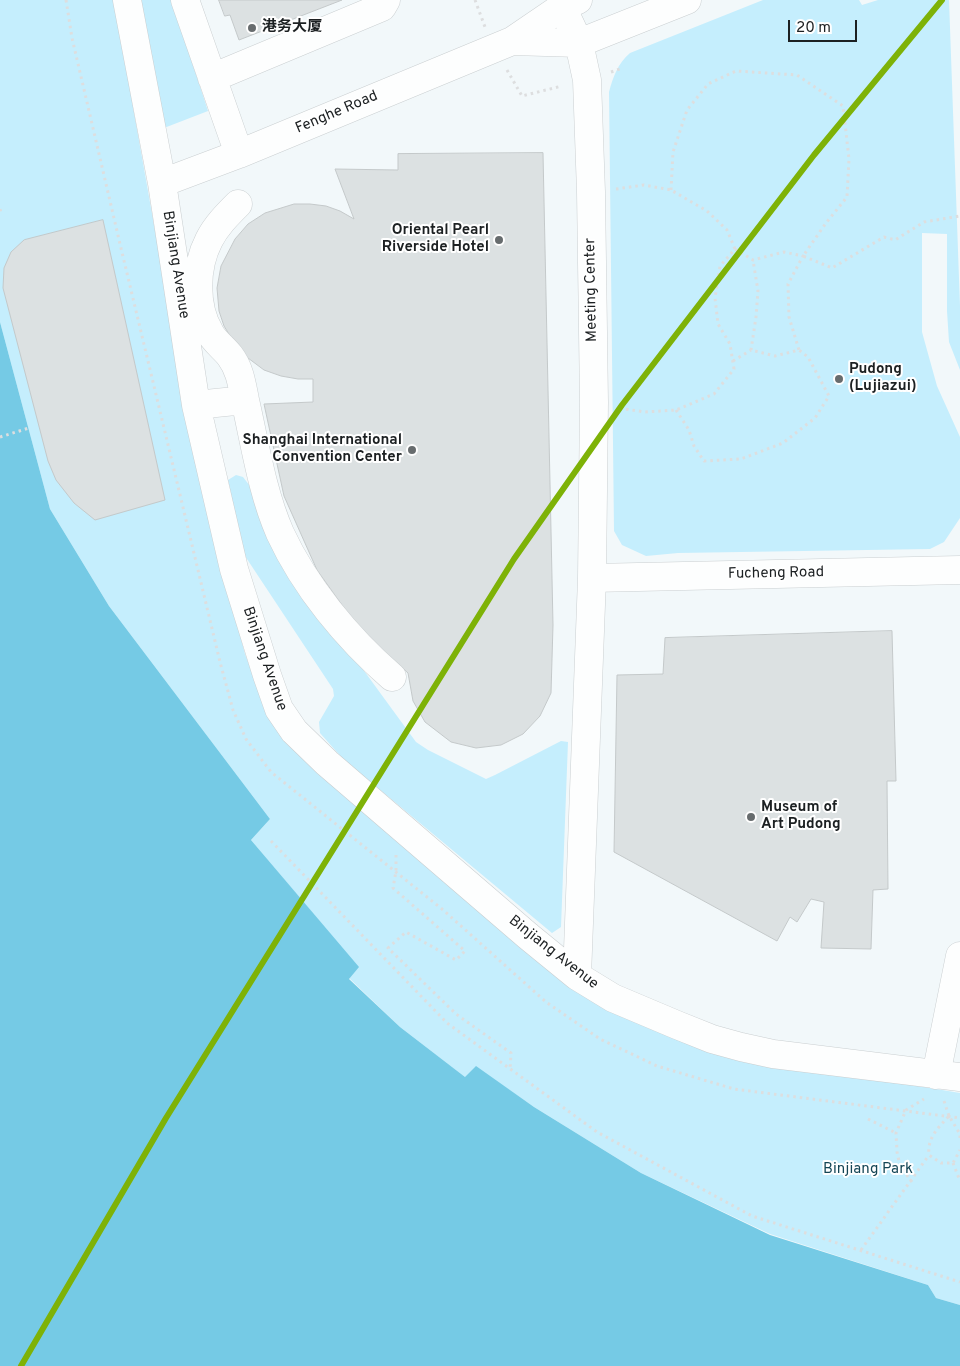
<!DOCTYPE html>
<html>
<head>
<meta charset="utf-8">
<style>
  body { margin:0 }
  #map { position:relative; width:960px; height:1366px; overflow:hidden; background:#f2f8fa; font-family:Overpass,sans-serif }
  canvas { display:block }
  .scale { position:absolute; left:788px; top:20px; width:69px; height:22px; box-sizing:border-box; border:2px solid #1c2022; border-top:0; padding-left:6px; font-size:15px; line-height:18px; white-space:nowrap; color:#1c2022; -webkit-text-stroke:4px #fff; paint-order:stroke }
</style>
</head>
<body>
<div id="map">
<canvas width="960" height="1366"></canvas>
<div class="scale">20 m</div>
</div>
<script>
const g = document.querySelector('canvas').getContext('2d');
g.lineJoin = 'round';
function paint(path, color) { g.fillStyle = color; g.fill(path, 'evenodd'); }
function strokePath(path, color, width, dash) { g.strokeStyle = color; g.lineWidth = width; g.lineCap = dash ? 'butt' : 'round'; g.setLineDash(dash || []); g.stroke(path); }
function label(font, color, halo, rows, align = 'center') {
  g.font = font + ' Overpass,"Noto Sans SC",sans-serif'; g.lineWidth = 4; g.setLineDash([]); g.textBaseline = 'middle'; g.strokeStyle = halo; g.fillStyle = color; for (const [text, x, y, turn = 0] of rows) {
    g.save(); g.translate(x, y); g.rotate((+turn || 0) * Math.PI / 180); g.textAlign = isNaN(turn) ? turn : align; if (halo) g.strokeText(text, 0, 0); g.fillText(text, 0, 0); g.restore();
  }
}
paint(new Path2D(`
  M0 0H116L135 118 198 472 245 654 269 716 583 996 894 1082 960 1093V1305L936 1298 928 1285 770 1234 641 1173 534 1107 476 1067 466 1078 400 1027 349 978 358 967 251 840 270 819 109 606 50 509 0 322Z
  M140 0H172L208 111 164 128Z
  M763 0H859L862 5 878 0H949L960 306V370L949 342 947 311V234L922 233V332L937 386 960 437V518L944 542 930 549 678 553 646 556 622 545 614 531 609 92C613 77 618 63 630 53Z
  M236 475 243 477 253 490 323 621 362 668 416 742 428 750 486 779 495 775 561 741 568 742 561 927 552 933 343 759 320 733 319 722 334 696 333 689 243 553 228 480Z`), '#c5eefd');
paint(new Path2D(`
  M0 322 50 509 109 606 270 819 251 840 359 967 349 979 400 1027 465 1077 476 1066 534 1107 641 1173 770 1235 928 1285 936 1298 960 1305V1366H0Z`), '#75cae5');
const building = new Path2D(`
  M219 0H342L239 40 230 15 225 16Z
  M543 153 553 625 551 693 540 716 523 734 501 745 476 748 451 742 425 722 413 701 408 673 359 629 317 570 284 496 264 404 313 402V379H298L281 376 264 370 240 352 224 326 219 311 217 288 221 266 235 239 248 224 265 213 294 204H310L326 206 340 211 354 219 335 169 398 170V154Z
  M103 220 165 500 95 520 74 503 56 480 48 461 3 288 4 268 11 252 24 240Z
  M892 631 896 781H887L888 889 873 890 871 949 821 948 824 902 811 899 797 922 790 917 777 941 614 852 617 675 663 674 665 638Z`);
paint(building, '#dce1e2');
strokePath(building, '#c4c9ca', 1);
const minor = new Path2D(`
  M127 0 162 183 196 405 234 569 267 675 279 709 294 731 327 763 528 936 577 976 613 998 677 1025 712 1039 741 1047 773 1054 960 1077
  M185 0 239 154
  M562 7 579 43 587 80 591 192 594 402 592 578 577 976
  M512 41 579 43 687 0
  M212 78 382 7 386 0
  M162 183 239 154 512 41 562 7 578 0
  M238 204C227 215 216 226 209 240 195 267 194 306 210 333 215 342 224 348 230 356 240 369 242 385 245 400
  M196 405 245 400C255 444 262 492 280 533 305 587 347 638 392 677
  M592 578 960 570
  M936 1075 960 956`);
strokePath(minor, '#cacfd1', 29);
strokePath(new Path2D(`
  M66 0 72 38 120 244 220 662 233 710 246 739 271 772 442 909 546 1002 600 1039 657 1066 734 1089 960 1118
  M475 0 485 27
  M507 70 522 96 562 86
  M611 72 620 69
  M616 189 644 185 671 190 707 211 727 230 735 249 720 266 715 298 718 324 730 344 734 369 714 394 676 410 645 412 618 408
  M671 190 673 152 687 110 708 84 736 71 797 75 843 106 849 159 847 197 826 223 803 256 832 268 884 237 895 240 924 222 960 216
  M0 209 1 213
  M735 249 753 260 784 252 803 256 788 284 789 317 799 350 775 356 751 350 756 317 758 291 753 260
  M733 361 751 350
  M676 410 689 430 694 446 704 461 741 459 783 443 815 418 829 396 808 357 799 350
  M0 437 29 428
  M271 841 447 1023 597 1132 752 1216 960 1282
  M396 855V871L393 888 465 951 456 960 406 932 388 948 456 1014 511 1053 510 1069
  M944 1101 949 1116
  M868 1119 896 1133
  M960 1138V1134L949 1116C938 1128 927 1138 929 1155L941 1163H953L960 1150
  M953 1163 960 1181
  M912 1182 900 1166 897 1152 896 1133 906 1110 924 1099
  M861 1250 929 1155`), '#dddedf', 3, [2.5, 4]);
strokePath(minor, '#fdfefe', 28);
strokePath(new Path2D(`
  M21 1366 166 1118 514 559 622 405 814 155 942 0`), '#7eb207', 6);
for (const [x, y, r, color] of [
  [252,28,5,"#676c6e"],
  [499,240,5,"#676c6e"],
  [839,379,5,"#676c6e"],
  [412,450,5,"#676c6e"],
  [751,817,5,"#676c6e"]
]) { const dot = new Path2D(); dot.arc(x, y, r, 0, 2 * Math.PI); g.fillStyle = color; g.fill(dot); strokePath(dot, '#fff', 2); }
label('bold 15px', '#1c2022', '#fff', [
  ["港务大厦",262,28],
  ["Oriental Pearl",489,231,"right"],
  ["Riverside Hotel",489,248,"right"],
  ["Pudong",849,370],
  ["(Lujiazui)",849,387],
  ["Shanghai International",402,441,"right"],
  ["Convention Center",402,458,"right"],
  ["Museum of",761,808],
  ["Art Pudong",761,825]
], 'left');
label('15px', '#1c2022', '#fff', [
  ["Fenghe Road",337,113,-23],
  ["Binjiang Avenue",175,265,81],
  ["Meeting Center",592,290,-91],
  ["Fucheng Road",776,574,-1],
  ["Binjiang Avenue",264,659,71],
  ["Binjiang Avenue",553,953,38]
]);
label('15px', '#134555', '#fff', [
  ["Binjiang Park",868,1170]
]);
</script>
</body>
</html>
